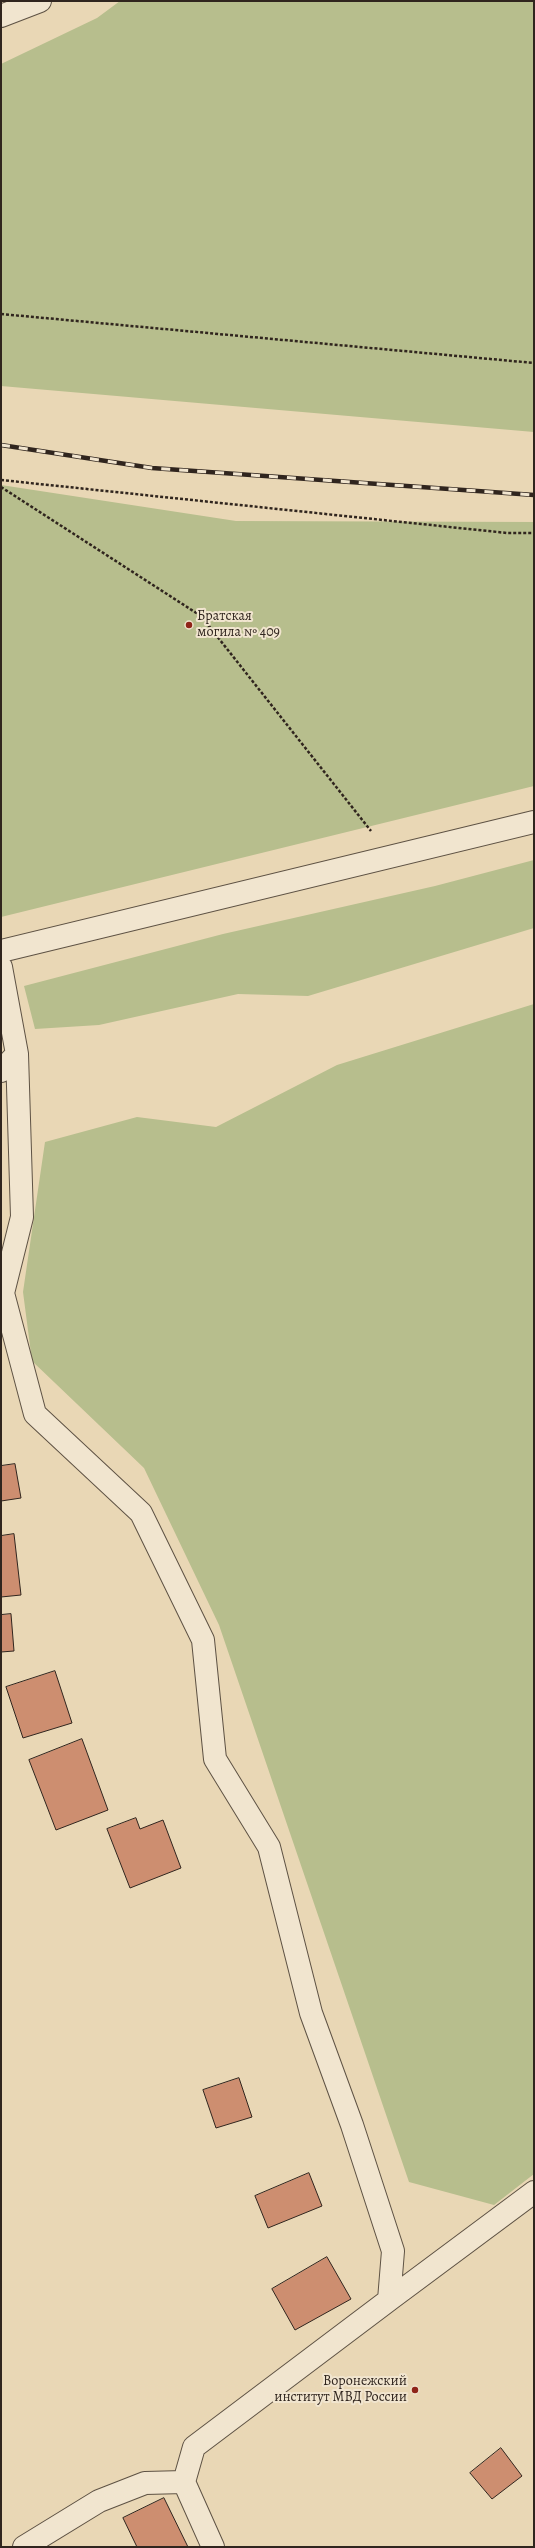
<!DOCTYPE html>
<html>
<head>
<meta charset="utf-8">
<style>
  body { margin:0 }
  #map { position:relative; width:535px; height:2548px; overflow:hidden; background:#e9d7b5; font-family:Alegreya,serif }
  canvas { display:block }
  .frame { position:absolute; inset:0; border:2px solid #30251e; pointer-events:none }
</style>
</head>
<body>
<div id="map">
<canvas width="535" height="2548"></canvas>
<div class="frame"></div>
</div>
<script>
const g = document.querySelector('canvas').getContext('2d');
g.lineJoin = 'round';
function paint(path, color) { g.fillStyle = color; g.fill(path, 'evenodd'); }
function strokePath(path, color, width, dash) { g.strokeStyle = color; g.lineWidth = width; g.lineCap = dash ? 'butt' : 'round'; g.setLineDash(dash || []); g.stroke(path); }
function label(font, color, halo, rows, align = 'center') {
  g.font = font + ' Alegreya,serif'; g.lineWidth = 4; g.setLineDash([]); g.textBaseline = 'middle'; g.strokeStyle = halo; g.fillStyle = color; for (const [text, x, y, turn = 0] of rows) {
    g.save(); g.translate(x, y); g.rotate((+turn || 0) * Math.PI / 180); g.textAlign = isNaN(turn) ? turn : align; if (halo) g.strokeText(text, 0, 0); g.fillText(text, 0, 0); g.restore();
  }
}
paint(new Path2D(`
  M120 1H534V432L1 386V64L97 18Z
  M1 485 236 521 534 522V786L1 917Z
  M534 860V928L308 996 238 994 99 1025 35 1029 24 986 223 934 435 886Z
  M534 1004V2174L494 2205 409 2182 219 1625 144 1468 32 1361 23 1292 45 1142 137 1117 216 1127 337 1065Z`), '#b7be8d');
const building = new Path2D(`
  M15 1464 21 1498 1 1501V1466Z
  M14 1534 21 1595 1 1597V1536Z
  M11 1614 14 1651 1 1652V1615Z
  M55 1671 72 1723 23 1738 6 1687Z
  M82 1739 108 1810 56 1830 29 1760Z
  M136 1818 140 1829 163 1820 181 1868 130 1888 107 1829Z
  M239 2078 252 2117 216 2128 203 2090Z
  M309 2173 322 2206 268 2228 255 2196Z
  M327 2257 351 2299 295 2330 272 2289Z
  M501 2448 522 2476 492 2499 470 2473Z
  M164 2498 188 2547H137L123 2518Z`);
paint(building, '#cd8e70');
strokePath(building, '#30251e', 1);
const minor = new Path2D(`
  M1 16 40 1
  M1 951 534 822
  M1 967 17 1054 1 1071
  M17 1054 22 1217 3 1293 35 1414 141 1513 203 1640 215 1759 269 1847 311 2013 352 2125 393 2251 389 2300 194 2447 184 2482
  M389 2300 534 2192
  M24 2547 99 2501 145 2483 184 2482 213 2547`);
strokePath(minor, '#5e5244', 24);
strokePath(new Path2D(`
  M1 314 534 363
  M1 480 507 533H534
  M1 487 201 616 371 831`), '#30251e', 2.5, [3, 2]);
strokePath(minor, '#f1e5cf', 22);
const rail = new Path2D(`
  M1 445 152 468 534 495`);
strokePath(rail, '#30251e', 4.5);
strokePath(rail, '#f1e5cf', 3, [9]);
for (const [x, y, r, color] of [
  [189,625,4,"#8f2418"],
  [415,2390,4,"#8f2418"]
]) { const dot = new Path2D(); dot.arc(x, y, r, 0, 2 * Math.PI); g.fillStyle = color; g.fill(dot); strokePath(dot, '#f1e5cf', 1.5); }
label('14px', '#30251e', '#f1e5cf', [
  ["Братская",197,617],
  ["могила № 409",197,633],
  ["Воронежский",407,2382,"right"],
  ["институт МВД России",407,2398,"right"]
], 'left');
</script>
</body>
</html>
